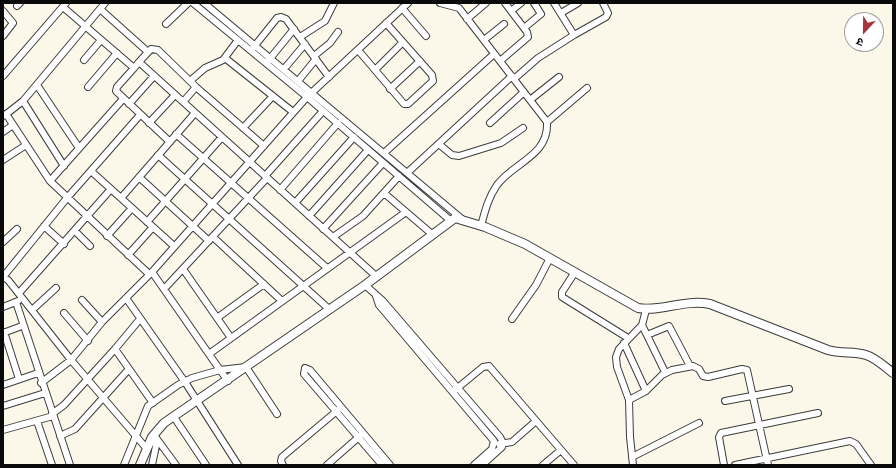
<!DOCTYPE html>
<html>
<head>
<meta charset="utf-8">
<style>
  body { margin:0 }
  #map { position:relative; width:896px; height:468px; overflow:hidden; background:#fcf8e9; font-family:"Noto Serif","Noto Sans Devanagari",serif }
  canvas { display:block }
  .frame { position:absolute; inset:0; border:4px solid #090909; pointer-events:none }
  .north { position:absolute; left:844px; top:12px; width:40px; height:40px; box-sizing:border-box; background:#fff; border:1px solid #9d9d9d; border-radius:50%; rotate:202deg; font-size:11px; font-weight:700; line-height:16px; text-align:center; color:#090909 }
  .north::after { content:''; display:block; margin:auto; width:14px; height:18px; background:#a6353e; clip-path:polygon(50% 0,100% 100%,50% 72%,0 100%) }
</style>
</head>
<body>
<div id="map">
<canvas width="896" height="468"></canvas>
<div class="frame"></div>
<div class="north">उ</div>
</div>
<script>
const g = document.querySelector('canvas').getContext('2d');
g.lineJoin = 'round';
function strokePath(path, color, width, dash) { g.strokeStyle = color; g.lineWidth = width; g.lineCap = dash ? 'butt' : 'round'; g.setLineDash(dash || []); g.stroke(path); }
const minor = new Path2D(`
  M193 3 307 97 451 221
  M204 3 462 219
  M440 3 459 8 547 122C549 156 514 162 497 185 488 198 485 211 481 226
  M17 6 20 3
  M63 7 134 68 139 62 377 277
  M402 8 426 36
  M100 9 148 52
  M3 11 13 23 3 36
  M511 11 521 3
  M561 13 578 3
  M467 19 486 3
  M166 24 188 3
  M524 28 541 14 534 3
  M574 35 606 17 608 13 603 3
  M300 37 325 21 334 3
  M484 40 504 24
  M253 48 277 18 281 17 286 19 329 77
  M358 50 404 104H408L433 81 432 75 386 23
  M314 56 330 43 338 32
  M225 58 293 112
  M84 60 101 40
  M268 61 294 29
  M500 61 528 37 527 32 505 3
  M139 62 151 49 158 50 196 87 264 146
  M134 68 117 87 116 91 170 142
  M284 69 305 44
  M375 70 403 42
  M3 76 66 3
  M514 79 538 58 574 35 554 3
  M190 81 205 68 223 60 238 40
  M298 81 316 59
  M37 85 79 148
  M88 87 117 53
  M390 89 420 61
  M530 100 559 77
  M23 101 64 166
  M183 102 196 87
  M129 104 154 76
  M3 114 8 117 50 181 149 274
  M5 115 23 101 105 3
  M547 122 587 88
  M149 123 175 95
  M490 123 524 92
  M243 128 273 96
  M3 132 13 125
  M176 134 327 268
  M440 145 452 155 459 156 501 143 523 128
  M384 153 494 54
  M158 155 329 309
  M3 160 26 145
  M91 171 174 246
  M407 173 512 76
  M265 176 323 111
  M139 177 209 241
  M50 181 123 99
  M280 190 338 123
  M384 193 433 235
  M121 198 195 113
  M295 203 354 137
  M309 216 368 150
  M147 222 222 137
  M44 226 64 244
  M323 229 383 163
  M75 231 90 246
  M107 236 132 208
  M213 237 282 301
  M333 237 363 216 399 176
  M3 242 17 229
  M128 255 153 227
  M183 269 231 338
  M152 272 307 97 408 3
  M575 272 562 292V297L628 338
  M3 277 8 280 71 360 147 449
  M3 277 67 198 140 115
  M365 285 383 301 500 437 502 441V447L482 465
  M164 289 267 178
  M19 293 111 189
  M376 296 379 305 494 441 492 449 474 465
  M126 298 185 382 238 465
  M82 300 102 322
  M16 302 70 465
  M3 307 18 301
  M32 310 56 288
  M64 313 88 341
  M217 318 264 284
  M140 319 115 349 153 403
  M512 319 536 285 550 258
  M642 325 665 372
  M4 332 19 379
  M3 333 22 326
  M647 335 669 326 690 366
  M624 343 646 391
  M209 354 406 212
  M41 383 71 360 102 322 152 272 220 370 246 367 277 414
  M3 385 38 373
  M455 390 483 367 489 366 574 465
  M629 400 646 391 662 375 672 370 693 366 699 369 703 376 708 377 742 369 747 370 768 465
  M725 401 789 389
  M3 406 45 393
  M52 414 64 405 115 349
  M174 417 206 465
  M37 421 52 465
  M3 430 53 416
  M154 435 176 465
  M60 436 75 429 129 369
  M499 444 512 442 536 421
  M632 457 699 423
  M124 465 148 406 178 385 192 378 220 370 228 381
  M152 465 156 446 154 437
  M283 465 281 461 282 457 338 410
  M327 465 360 436
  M382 465 304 374 305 368 310 370 390 465
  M543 465 561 450
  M633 465 630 437 629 400 617 367 616 357 619 349 642 325 646 310
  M724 465 719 437 721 433 818 413
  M735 465 850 441 856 444 871 465`);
const tertiary = new Path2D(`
  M140 465 152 437 164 423 365 285 455 218 485 227 525 244 638 308C662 312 683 299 710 304L828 350C841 354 854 351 866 355 876 358 885 367 893 373`);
strokePath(minor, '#3c3c3c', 8);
strokePath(tertiary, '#3c3c3c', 10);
strokePath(minor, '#fff', 6);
strokePath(tertiary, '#fff', 8);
</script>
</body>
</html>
